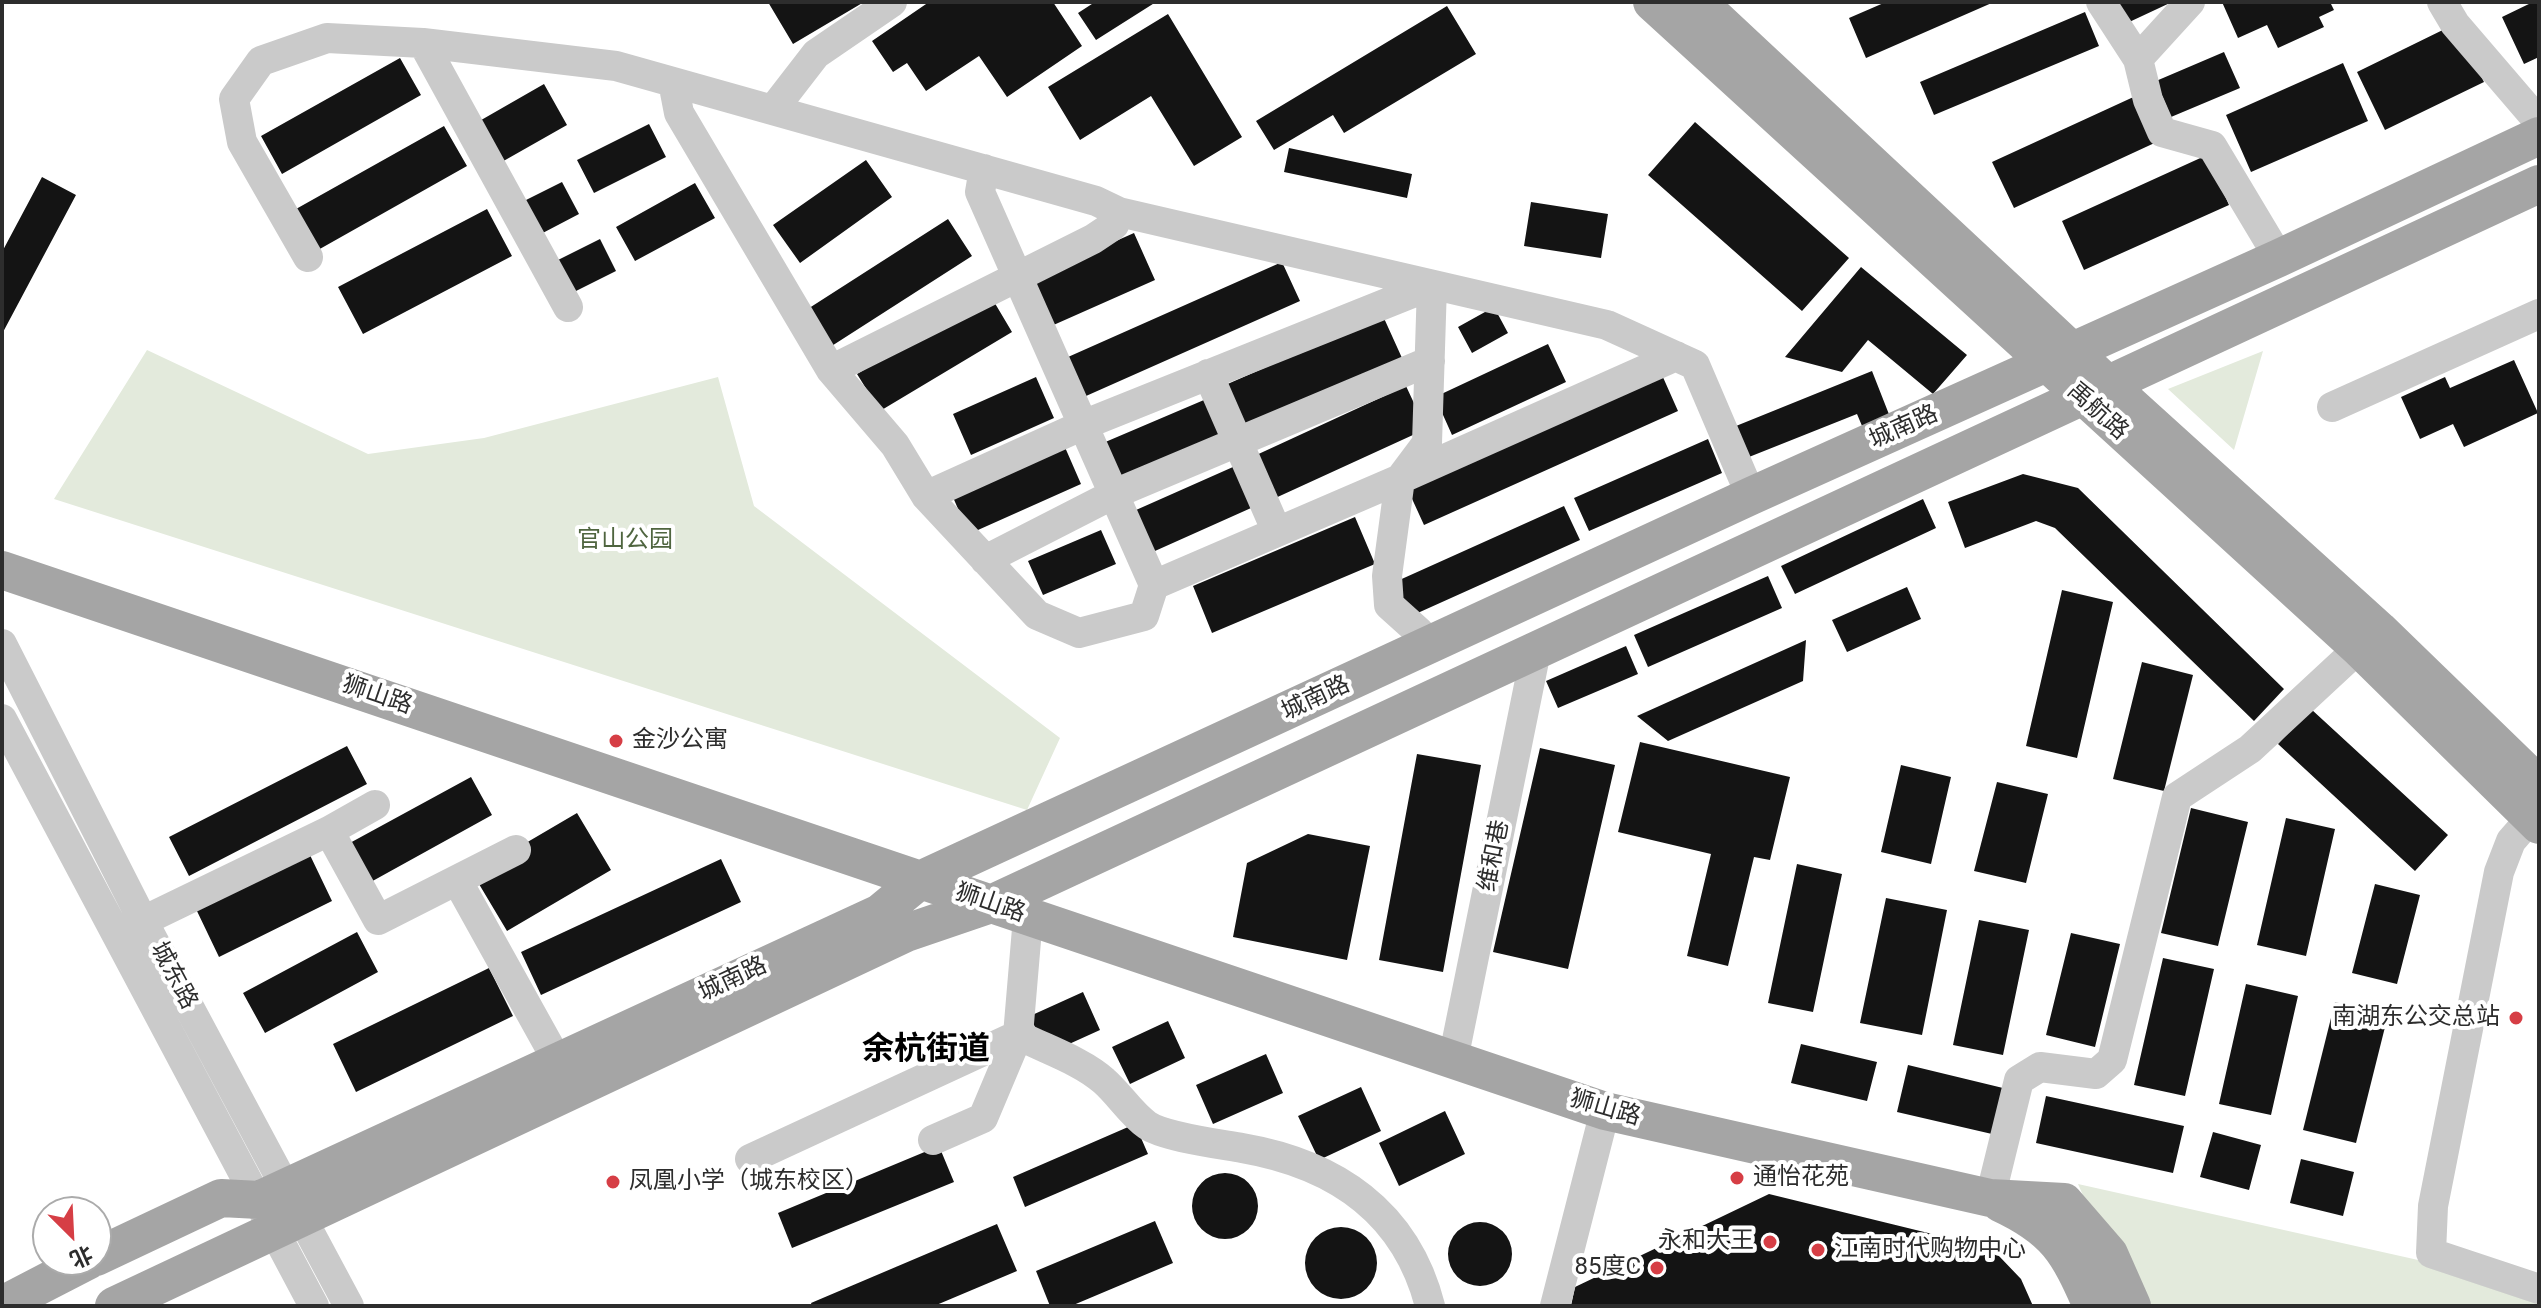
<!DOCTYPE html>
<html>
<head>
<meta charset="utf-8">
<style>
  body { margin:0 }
  #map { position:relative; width:2541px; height:1308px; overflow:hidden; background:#fff; font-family:Roboto,"Noto Sans SC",sans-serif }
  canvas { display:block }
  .frame { position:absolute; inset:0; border:4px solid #2d2d2d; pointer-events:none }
  .north { position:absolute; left:32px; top:1196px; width:80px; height:80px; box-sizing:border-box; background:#fff; border:2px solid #ababab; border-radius:50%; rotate:156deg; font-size:22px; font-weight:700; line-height:32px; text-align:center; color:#2d2d2d }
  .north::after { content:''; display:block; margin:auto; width:28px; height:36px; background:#d63e45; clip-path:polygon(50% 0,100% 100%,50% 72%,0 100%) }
</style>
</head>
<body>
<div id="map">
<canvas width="2541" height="1308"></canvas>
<div class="frame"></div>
<div class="north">北</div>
</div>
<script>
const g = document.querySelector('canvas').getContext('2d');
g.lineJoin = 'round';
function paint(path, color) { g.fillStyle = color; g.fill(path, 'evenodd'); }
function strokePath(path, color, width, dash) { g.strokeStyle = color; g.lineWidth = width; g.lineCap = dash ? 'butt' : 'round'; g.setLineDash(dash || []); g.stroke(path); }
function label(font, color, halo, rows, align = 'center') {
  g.font = font + ' Roboto,"Noto Sans SC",sans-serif'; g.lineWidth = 8; g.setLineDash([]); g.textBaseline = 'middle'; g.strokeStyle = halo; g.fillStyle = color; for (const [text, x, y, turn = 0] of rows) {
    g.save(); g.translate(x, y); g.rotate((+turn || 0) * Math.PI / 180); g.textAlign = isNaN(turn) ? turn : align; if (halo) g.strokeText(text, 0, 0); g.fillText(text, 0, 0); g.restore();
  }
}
paint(new Path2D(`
  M147 350 368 454 484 438 718 377 754 506 1060 738 1027 810 54 499Z
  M2263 351 2234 450 2168 389Z
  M2078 1184 2539 1287V1306H2132Z`), '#e3eadc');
paint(new Path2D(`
  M768 2H864L793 44Z
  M929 2H1053L1082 46 1007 97 979 56 926 91 907 63 893 72 872 41Z
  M1095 2H1156L1096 40 1078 13Z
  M1886 2H1994L1866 58 1849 18Z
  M2115 2H2172L2125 24Z
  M2222 2H2330L2334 10 2319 17 2324 27 2278 48 2267 25 2238 38Z
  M2533 2H2539V57L2524 64 2502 17Z
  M1447 6 1476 54 1344 133 1333 115 1274 150 1256 121Z
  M2085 12 2099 46 1934 115 1920 82Z
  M1168 14 1242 137 1194 166 1151 96 1080 140 1048 87Z
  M2455 24 2484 82 2385 130 2357 72Z
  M2224 52 2240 88 2171 117 2156 81Z
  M400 58 421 95 282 174 261 136Z
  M2343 63 2368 121 2251 172 2226 115Z
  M544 84 567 125 500 163 476 123Z
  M2140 94 2161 140 2014 208 1992 162Z
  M1695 122 1849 258 1802 311 1648 175Z
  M649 124 666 157 594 193 577 160Z
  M444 126 467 166 318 250 296 209Z
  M1289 148 1412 174 1407 198 1284 172Z
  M2207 155 2229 205 2084 270 2062 221Z
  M866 160 892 197 800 263 773 225Z
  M42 177 76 195 2 334V252Z
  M562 182 579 214 537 236 520 203Z
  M695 183 715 218 635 261 616 227Z
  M1531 202 1608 214 1601 258 1524 246Z
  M487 209 512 256 363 334 338 287Z
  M948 219 972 256 827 349 803 312Z
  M1134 233 1155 280 1049 327 1028 280Z
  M600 239 616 271 570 294 554 262Z
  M1282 262 1300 301 1086 396 1068 357Z
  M1861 267 1967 355 1933 394 1868 340 1842 372 1785 357Z
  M990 295 1012 332 880 411 857 374Z
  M1494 307 1508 333 1472 353 1458 327Z
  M1383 316 1402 358 1241 428 1223 386Z
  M1548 344 1566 382 1452 435 1435 397Z
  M2514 360 2538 413 2464 447 2453 424 2420 439 2401 397 2445 377 2450 388Z
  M1872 371 1892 422 1865 433 1857 414 1749 457 1736 426Z
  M1662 375 1678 411 1424 525 1408 490Z
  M1036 377 1054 418 971 455 953 414Z
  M1406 386 1426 429 1271 500 1252 457Z
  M1211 397 1227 434 1119 481 1103 443Z
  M1708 439 1722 473 1589 531 1574 498Z
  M1064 445 1081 484 969 534 952 495Z
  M1242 463 1260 504 1146 555 1127 514Z
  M2023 474 2078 488 2284 689 2254 721 2055 528 2036 521 1965 548 1948 502Z
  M1923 499 1936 528 1795 594 1781 566Z
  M1564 506 1580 540 1411 616 1395 582Z
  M1355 517 1375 564 1212 633 1193 586Z
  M1101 530 1116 564 1043 595 1028 561Z
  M1768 576 1782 608 1648 667 1634 635Z
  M1907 587 1921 619 1847 652 1832 620Z
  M2062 590 2113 602 2077 758 2026 746Z
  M1806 640 1803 681 1668 741 1637 716Z
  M1626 646 1638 674 1558 708 1546 681Z
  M2142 662 2193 675 2164 791 2113 779Z
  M2311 709 2448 835 2415 871 2278 744Z
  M1640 742 1790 777 1770 860 1754 857 1728 966 1687 956 1711 854 1618 832Z
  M347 746 367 784 189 876 169 837Z
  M1540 748 1615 765 1568 969 1493 952Z
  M1417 754 1481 765 1443 972 1379 960Z
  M1901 765 1951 777 1931 864 1881 852Z
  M471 777 492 815 369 883 348 844Z
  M1997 782 2048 794 2026 883 1974 871Z
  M2191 808 2248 822 2218 946 2161 933Z
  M577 813 611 870 507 931 473 874Z
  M2286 818 2335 829 2306 956 2257 945Z
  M1308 834 1370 846 1347 960 1233 937 1247 863Z
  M309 853 332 901 219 957 196 909Z
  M721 859 741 902 541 995 521 952Z
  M1797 864 1842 874 1813 1012 1768 1003Z
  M2375 884 2420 895 2397 984 2352 973Z
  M1886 898 1947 910 1922 1035 1860 1023Z
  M1979 920 2029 930 2003 1055 1953 1045Z
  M357 932 378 972 265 1033 243 993Z
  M2071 933 2120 944 2095 1047 2046 1035Z
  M2163 958 2214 969 2185 1096 2134 1085Z
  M489 968 513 1016 356 1092 333 1044Z
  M2246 984 2298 996 2271 1115 2219 1104Z
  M1083 992 1100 1030 1047 1054 1030 1016Z
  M2335 1002 2388 1015 2356 1143 2303 1130Z
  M1168 1021 1185 1058 1130 1084 1112 1047Z
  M1801 1044 1877 1062 1867 1101 1791 1083Z
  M1266 1054 1283 1093 1213 1124 1196 1085Z
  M1908 1065 2003 1088 1992 1134 1897 1112Z
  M1361 1087 1381 1131 1319 1160 1298 1116Z
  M2046 1096 2184 1126 2173 1173 2036 1143Z
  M1445 1111 1465 1154 1399 1186 1379 1143Z
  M1135 1124 1148 1154 1025 1207 1013 1177Z
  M2213 1132 2261 1145 2249 1190 2200 1177Z
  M939 1146 954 1182 792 1248 778 1213Z
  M2301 1159 2354 1172 2343 1216 2290 1203Z
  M1192 1206a33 33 0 1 1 66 0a33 33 0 1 1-66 0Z
  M1769 1194 1969 1243 1999 1256 2021 1279 2033 1306H1571L1575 1287Z
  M1155 1221 1173 1263 1071 1306H1050L1036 1271Z
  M1448 1254a32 32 0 1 1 64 0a32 32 0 1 1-64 0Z
  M997 1224 1017 1271 934 1306H812L811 1303Z
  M1305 1263a36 36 0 1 1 72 0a36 36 0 1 1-72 0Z`), '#141414');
strokePath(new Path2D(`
  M2101 2 2138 59
  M2190 2 2138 59 2148 100 2162 132 2212 146 2279 258
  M2442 2 2455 24 2539 122
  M423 43 568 307
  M673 82 679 113 831 370 1093 239 1114 225 1119 212
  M775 107 816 54 892 2
  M308 257 242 142 234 99 261 61 327 38 423 43 616 66 1096 201 1119 212 1607 325 1695 365 1751 496
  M831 370 895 445 926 496 1037 615 1079 633 1144 616 1154 585 980 192 984 169
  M1208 374 1277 532
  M2332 407 2539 314
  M926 496 1083 425 1432 285 1427 443 1400 479 1154 585
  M985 560 1114 494 1430 361
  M2 644 143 921 349 1306
  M1420 651 1419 632 1389 605 1387 576 1400 479 1676 356
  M2 719 314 1306
  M2539 809 2511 841 2499 872 2433 1206 2431 1253 2539 1289
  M329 831 378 920 516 850
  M458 882 558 1062
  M143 921 329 831 375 805
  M1453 1060 1536 651
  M933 1140 983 1118 1018 1035 1028 917
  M750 1159 1018 1035C1045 1049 1082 1061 1104 1081 1119 1094 1131 1114 1147 1125 1164 1137 1220 1144 1242 1148 1335 1164 1406 1212 1430 1306
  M1990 1198 2019 1080 2040 1067 2096 1074 2112 1060 2177 797 2250 749 2374 634
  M1555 1306 1605 1111`), '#cacaca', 30);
strokePath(new Path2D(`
  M1652 2 2359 648 2539 825
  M1698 2 2107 384 2379 630 2539 785
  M2 570 1605 1111 1990 1198 2064 1202 2109 1254 2132 1306
  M2000 1203C2056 1229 2068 1251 2092 1306
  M96 1257 221 1198 259 1200 287 1187 880 913 920 880 1751 496 2279 258 2539 136
  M2 1305 89 1260
  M114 1306 906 933 991 904 2539 184`), '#a5a5a5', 38);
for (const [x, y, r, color] of [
  [616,741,8,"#d63e45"],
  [2516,1018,8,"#d63e45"],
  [1737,1178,8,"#d63e45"],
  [613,1182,8,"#d63e45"],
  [1770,1242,8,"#d63e45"],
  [1818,1250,8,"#d63e45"],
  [1657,1268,8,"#d63e45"]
]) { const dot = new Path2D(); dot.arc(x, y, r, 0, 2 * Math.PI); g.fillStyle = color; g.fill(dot); strokePath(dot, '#fff', 3); }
label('24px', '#2d2d2d', '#fff', [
  ["禹航路",2097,412,42],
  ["城南路",1904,428,-24],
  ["狮山路",377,696,19],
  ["城南路",1316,699,-25],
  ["维和巷",1495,856,-79],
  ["狮山路",990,904,19],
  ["城东路",173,976,62],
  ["城南路",733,980,-25],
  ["狮山路",1605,1109,16]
]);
label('24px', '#4f653f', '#fff', [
  ["官山公园",625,541]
]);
label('24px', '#2d2d2d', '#fff', [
  ["金沙公寓",632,741],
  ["南湖东公交总站",2500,1018,"right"],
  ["通怡花苑",1753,1178],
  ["凤凰小学（城东校区）",629,1182],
  ["永和大王",1754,1242,"right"],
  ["江南时代购物中心",1834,1250],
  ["85度C",1641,1268,"right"]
], 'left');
label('bold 32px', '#000', '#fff', [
  ["余杭街道",926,1051]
]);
</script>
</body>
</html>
